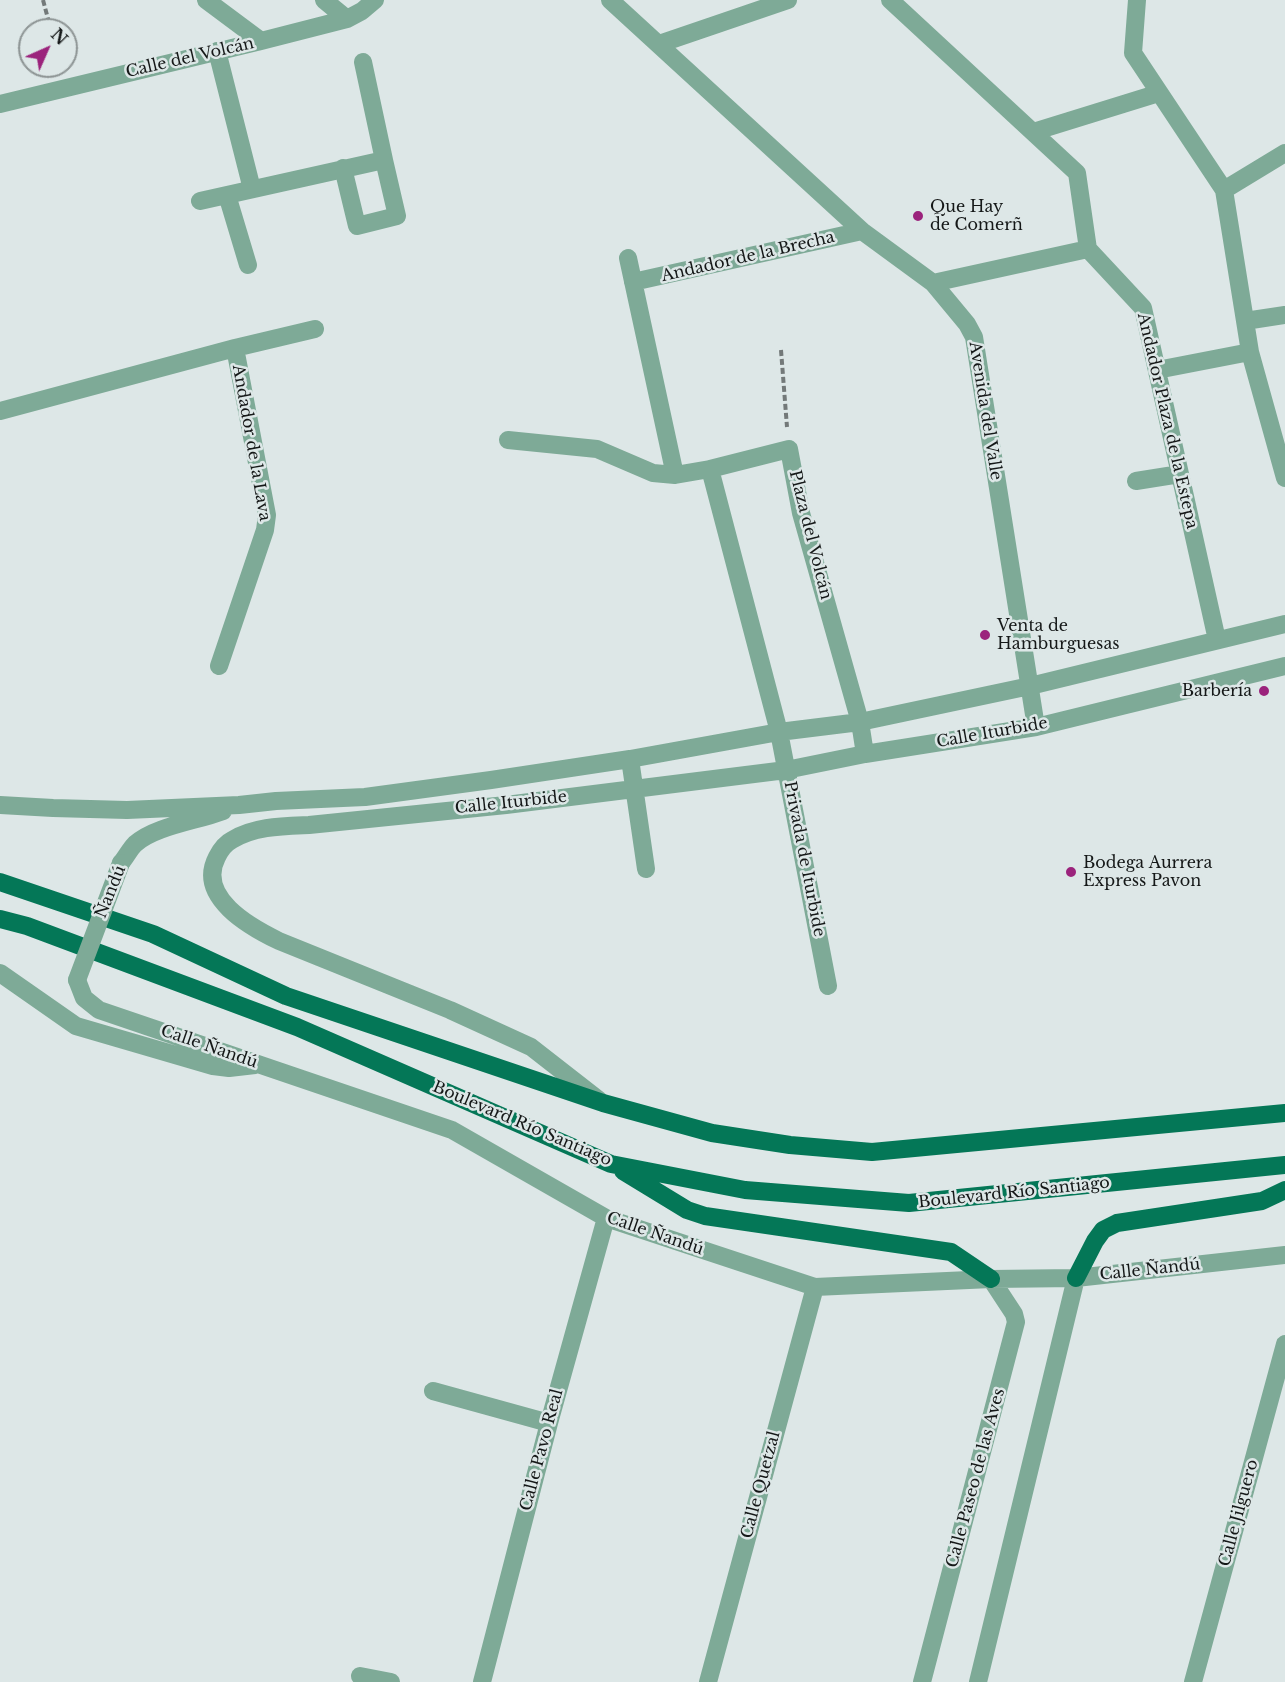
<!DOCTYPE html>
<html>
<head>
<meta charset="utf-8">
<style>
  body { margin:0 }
  #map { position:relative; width:1285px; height:1682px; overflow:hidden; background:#dde7e7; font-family:"Libre Baskerville",serif }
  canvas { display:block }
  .north { position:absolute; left:18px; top:18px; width:60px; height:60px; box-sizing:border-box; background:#dde7e7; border:2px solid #8d9494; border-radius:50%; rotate:45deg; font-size:16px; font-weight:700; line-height:24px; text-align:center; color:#151818 }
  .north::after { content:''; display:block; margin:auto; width:21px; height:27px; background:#9b237c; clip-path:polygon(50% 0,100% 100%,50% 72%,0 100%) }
</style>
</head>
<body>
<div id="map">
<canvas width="1285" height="1682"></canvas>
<div class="north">N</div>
</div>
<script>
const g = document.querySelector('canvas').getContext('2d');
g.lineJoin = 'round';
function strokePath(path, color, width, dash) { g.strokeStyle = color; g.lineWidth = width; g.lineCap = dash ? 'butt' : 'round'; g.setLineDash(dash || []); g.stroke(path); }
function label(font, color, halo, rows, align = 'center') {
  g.font = font + ' "Libre Baskerville",serif'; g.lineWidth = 5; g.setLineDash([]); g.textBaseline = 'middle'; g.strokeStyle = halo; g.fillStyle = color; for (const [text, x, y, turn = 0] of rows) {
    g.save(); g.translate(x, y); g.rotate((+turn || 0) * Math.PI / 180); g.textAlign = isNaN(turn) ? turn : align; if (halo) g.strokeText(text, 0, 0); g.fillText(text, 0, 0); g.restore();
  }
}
strokePath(new Path2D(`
  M43 0 51 30
  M781 350 787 427`), '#737979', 4, [6, 3]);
strokePath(new Path2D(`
  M206 0 261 41
  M324 0 347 19
  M610 0 862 231 933 283 967 324 974 337 1036 727
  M890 0 1077 173 1088 249 1143 308 1217 640
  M1137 0 1133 53 1224 190 1250 352 1285 478
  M659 44 788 0
  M217 51 252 189
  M0 104 261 41 347 19 362 11 375 0
  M1033 132 1159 93
  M343 168 357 226 397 216 384 160
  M1224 190 1285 153
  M227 195 248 265
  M200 201 384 160 363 62
  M628 258 675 475
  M633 282 862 231
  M933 283 1088 249
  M1245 321 1285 315
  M1157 370 1250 352
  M0 411 235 348 315 329
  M508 440 597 449 653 473 675 475 710 469 789 449 801 513 860 722 865 754
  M710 469 779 732 828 986
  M1136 481 1180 474
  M219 666 265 530 267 515 235 348
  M630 759 646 869
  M0 805 53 808 127 810 239 805 276 801 365 797 491 780 630 759 779 732 860 722 1030 686 1285 624
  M121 863C126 857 130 849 135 844 155 826 197 821 223 811
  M0 973 76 1026 213 1066 229 1068 255 1065
  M77 980 84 998 99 1010 452 1130 606 1218 815 1287 991 1279 1076 1278 1285 1255
  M599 1100 531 1047 450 1010 279 941C250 927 196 897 217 857 220 851 226 843 232 840 254 826 284 826 309 825L506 805 786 770 865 754 1036 727 1285 666
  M433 1391 549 1423
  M360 1676 391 1682
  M482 1682 549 1423 606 1218
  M708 1682 815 1287
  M922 1682 1016 1322 1014 1314 991 1279
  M978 1682 1076 1278
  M1193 1682 1285 1344`), '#7eaa97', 18);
strokePath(new Path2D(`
  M0 882 153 934 286 996 603 1103 712 1133 790 1145 872 1152 1285 1113
  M0 919 27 926 297 1027 611 1164 745 1190 909 1203 1285 1165
  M623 1171 687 1210 705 1216 951 1252 991 1279
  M1076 1278 1095 1241 1103 1230 1117 1223 1262 1201 1285 1190`), '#047757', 18);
strokePath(new Path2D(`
  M77 980 121 863`), '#7eaa97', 18);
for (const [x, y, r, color] of [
  [918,216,6,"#9b237c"],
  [985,635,6,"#9b237c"],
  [1264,691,6,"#9b237c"],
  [1071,872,6,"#9b237c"]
]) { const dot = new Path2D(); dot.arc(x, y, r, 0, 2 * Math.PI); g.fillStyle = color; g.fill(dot); strokePath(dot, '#dde7e7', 2); }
label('16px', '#151818', '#dde7e7', [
  ["Calle del Volcán",190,58,-13],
  ["Andador de la Brecha",748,257,-13],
  ["Avenida del Valle",985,411,81],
  ["Andador Plaza de la Estepa",1167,421,77],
  ["Andador de la Lava",251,443,80],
  ["Plaza del Volcán",810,535,76],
  ["Calle Iturbide",992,733,-10],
  ["Calle Iturbide",511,803,-6],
  ["Privada de Iturbide",804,859,79],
  ["Ñandú",111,892,-68],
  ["Calle Ñandú",209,1047,19],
  ["Boulevard Río Santiago",522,1124,23],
  ["Boulevard Río Santiago",1014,1193,-6],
  ["Calle Ñandú",655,1234,19],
  ["Calle Ñandú",1150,1270,-6],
  ["Calle Pavo Real",542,1450,-75],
  ["Calle Paseo de las Aves",976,1478,-75],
  ["Calle Quetzal",761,1485,-75],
  ["Calle Jilguero",1239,1513,-75]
]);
label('16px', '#151818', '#dde7e7', [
  ["Que Hay",930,207],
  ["de Comerñ",930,225],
  ["Venta de",997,626],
  ["Hamburguesas",997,644],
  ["Barbería",1252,691,"right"],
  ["Bodega Aurrera",1083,863],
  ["Express Pavon",1083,881]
], 'left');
</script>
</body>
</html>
